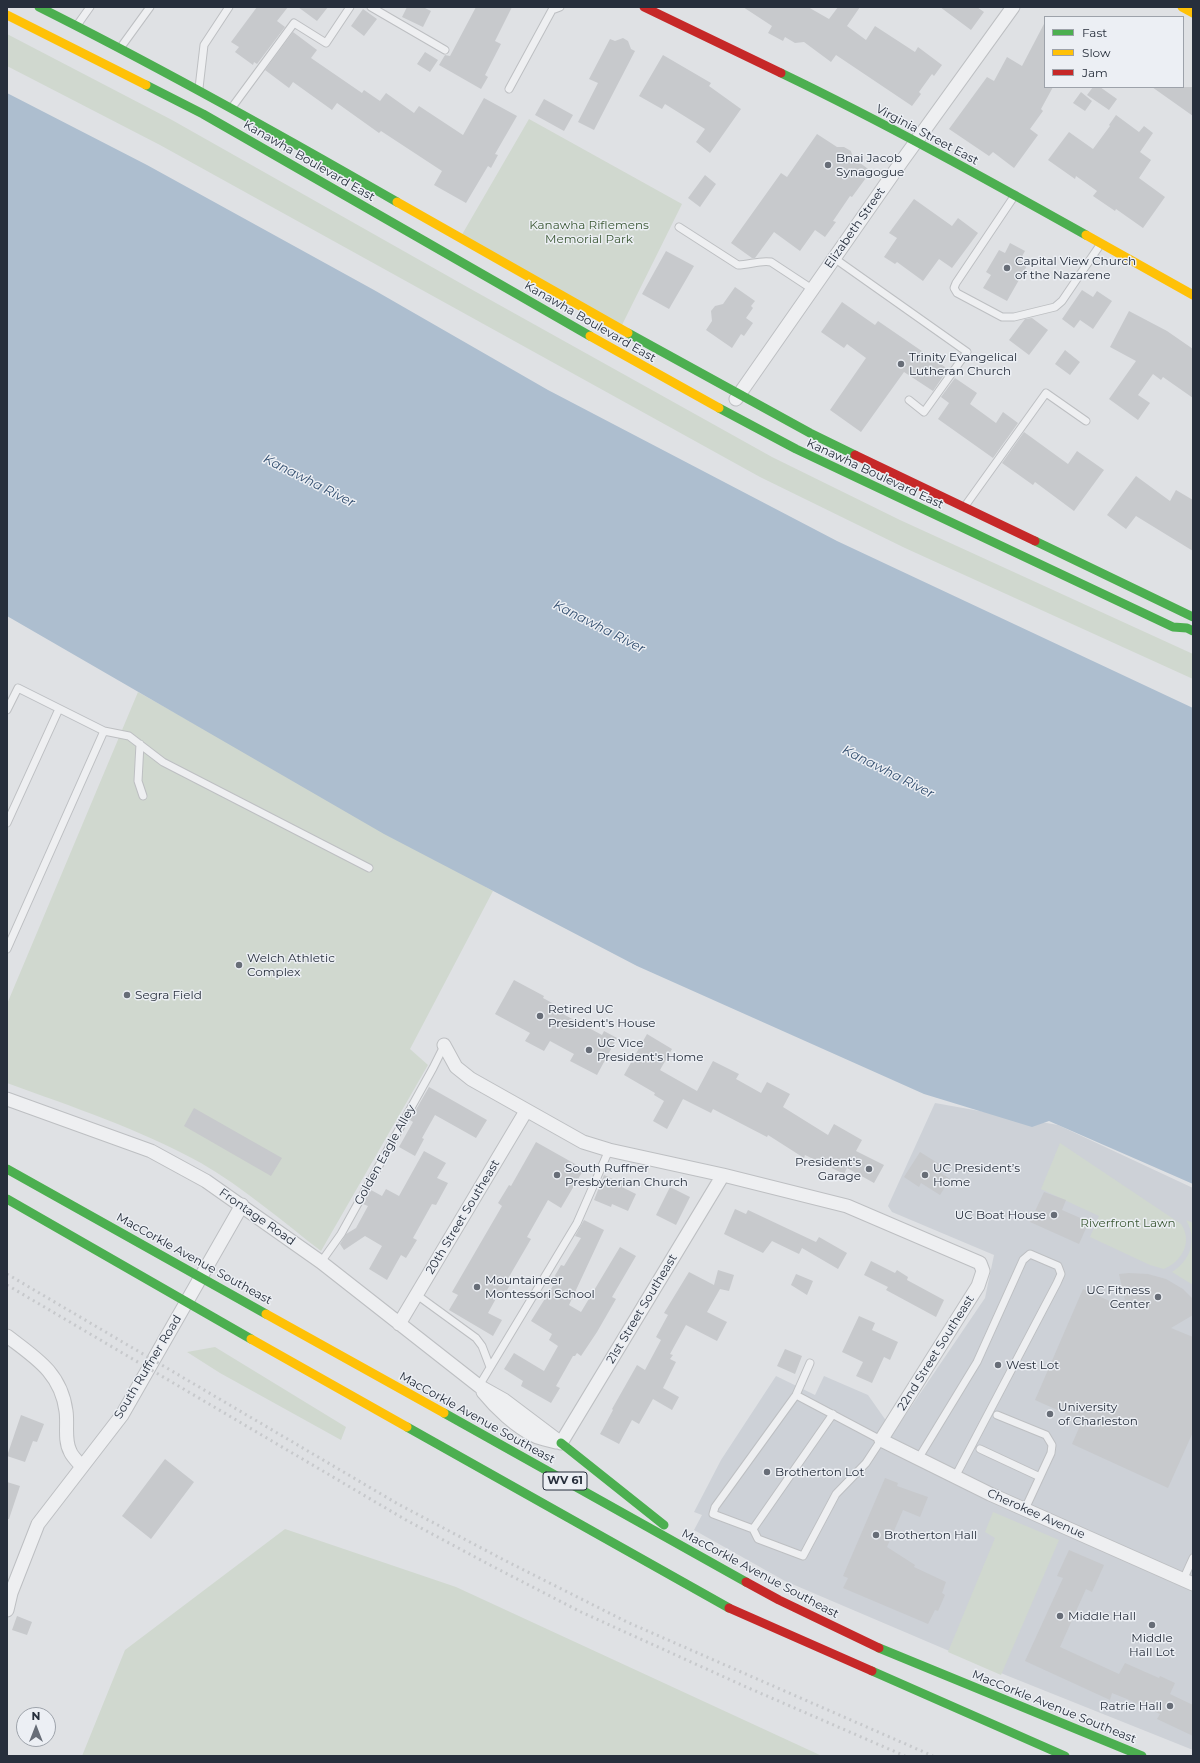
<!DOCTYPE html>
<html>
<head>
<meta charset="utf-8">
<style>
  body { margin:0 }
  #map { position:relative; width:1200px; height:1763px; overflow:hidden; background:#dfe1e4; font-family:Montserrat,sans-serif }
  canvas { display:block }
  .frame { position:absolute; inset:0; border:8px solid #272f3c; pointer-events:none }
  .legend { position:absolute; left:1044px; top:16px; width:140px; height:72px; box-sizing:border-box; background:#eceff4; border:1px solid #9da2aa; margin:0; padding:5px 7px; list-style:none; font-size:12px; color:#272f3c }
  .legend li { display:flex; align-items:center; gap:8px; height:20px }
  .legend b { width:20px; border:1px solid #9da2aa }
  .north { position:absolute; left:16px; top:1707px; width:40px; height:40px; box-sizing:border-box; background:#eceff4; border:1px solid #9da2aa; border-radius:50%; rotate:0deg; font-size:11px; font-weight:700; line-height:16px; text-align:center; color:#272f3c }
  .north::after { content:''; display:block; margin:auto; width:14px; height:18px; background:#676d77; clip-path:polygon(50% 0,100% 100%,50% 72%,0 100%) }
</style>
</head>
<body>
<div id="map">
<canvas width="1200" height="1763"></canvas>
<div class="frame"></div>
<ul class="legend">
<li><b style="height:5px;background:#4caf50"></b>Fast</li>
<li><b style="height:5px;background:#ffc107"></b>Slow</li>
<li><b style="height:5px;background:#c62828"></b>Jam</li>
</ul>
<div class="north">N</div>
</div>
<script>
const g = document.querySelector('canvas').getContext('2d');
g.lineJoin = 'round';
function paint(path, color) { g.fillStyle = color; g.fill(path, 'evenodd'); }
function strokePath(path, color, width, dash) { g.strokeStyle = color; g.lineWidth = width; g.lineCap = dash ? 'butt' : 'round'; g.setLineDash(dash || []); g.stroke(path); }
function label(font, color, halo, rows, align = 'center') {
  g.font = font + ' Montserrat,sans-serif'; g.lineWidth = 3; g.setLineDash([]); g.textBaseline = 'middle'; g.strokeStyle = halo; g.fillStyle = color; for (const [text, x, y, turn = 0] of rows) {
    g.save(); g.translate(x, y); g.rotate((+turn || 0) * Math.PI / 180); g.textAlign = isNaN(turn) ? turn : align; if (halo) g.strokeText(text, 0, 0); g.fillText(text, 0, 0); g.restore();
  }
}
paint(new Path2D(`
  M935 1103 1058 1125 1193 1188V1750L1008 1676 785 1581 694 1530 702 1515 694 1512 721 1460 776 1376 815 1395 824 1376 868 1395 894 1432 985 1298 994 1255 892 1212 888 1206Z`), '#cdd1d7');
paint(new Path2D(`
  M7 34 172 120 469 288 772 457 900 520 1193 654V679L905 548 760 477 160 145 7 66Z
  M529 119 682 204 620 329 460 238Z
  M138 692 493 891 410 1049 428 1065 321 1251C282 1221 244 1188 201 1163 139 1129 73 1107 7 1083V1004Z
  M1060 1143 1181 1224C1193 1242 1182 1261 1164 1269L1150 1265 1090 1237 1099 1216 1041 1189Z
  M1186 1220 1193 1223V1285L1172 1272C1190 1261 1198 1240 1186 1220Z
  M215 1347 346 1427 341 1440 220 1373 187 1352Z
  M993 1512 1059 1540 1001 1675 948 1652 995 1538 985 1532Z
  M285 1529 456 1587 822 1756H82L125 1650Z`), '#d0d8cf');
paint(new Path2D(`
  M7 93 147 165 374 290 548 390 837 541 1193 708V1184L1049 1121 1032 1127 924 1094 637 966 384 834 7 616Z`), '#adbecf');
paint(new Path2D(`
  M257 7H288L277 21 285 27 257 64 254 62 253 65 235 52 239 47 231 42Z
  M298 7H328L317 21Z
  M407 7H423L431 11 423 27 402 17Z
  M476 7H512L495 41 501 44 485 75 488 77 481 89 439 65 445 55 450 56Z
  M743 7H808L829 19 838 7H860L847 26 866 40 875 26 915 52 918 47 942 65 934 76 932 74 919 92 921 94 912 106 836 55 831 62 804 42 795 43 785 37 783 41 768 33 772 26Z
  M940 7H977L984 12 971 30Z
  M363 9 377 19 364 36 351 26Z
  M1045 22V87H1053L1041 109 1043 111 1030 129 1038 135 1014 168 993 152 989 156 949 129 987 77 994 81 1007 57 1022 66Z
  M293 32 317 50 311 58 362 93 364 90 380 101 386 93 414 113 419 106 463 135 484 98 517 116 495 154 498 155 491 168 488 166 466 203 434 185 442 171 381 131 379 133 337 103 332 110 293 82 289 88 265 70Z
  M623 38 628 41 631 49 635 51 594 130 578 122 598 83 589 79 610 39 615 41Z
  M425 52 438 60 430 72 417 64Z
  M663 55 711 83 709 86 741 109 710 153 696 142 705 129 665 104 662 109 639 96Z
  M1093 87H1100L1117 99 1109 110 1087 95Z
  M1152 87H1193V116Z
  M1081 92 1092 101 1085 111 1073 103Z
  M544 99 573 115 564 131 535 115Z
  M1116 115 1139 132 1144 126 1153 133 1140 152 1151 160 1139 178 1165 197 1143 228 1116 209 1115 211 1093 196 1097 191 1076 176 1075 179 1048 160 1069 132 1093 149 1110 126 1109 125Z
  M817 134 837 147H844L851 151 853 158 871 171 852 197 850 196 833 221 836 222 825 237 815 230 800 251 774 232 755 258H752L731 243 781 173 787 177Z
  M705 175 716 184 700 207 688 198Z
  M914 199 952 226 958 218 978 233 952 268 939 259 923 281 897 262 895 264 884 257 897 238 889 233Z
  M1010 243 1025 251 1020 260 1028 264 1007 301 983 288 991 275 986 272 999 250 1005 253Z
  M666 251 694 266 669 309 642 294Z
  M735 287 755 301 751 306 753 308 746 318 753 323 744 336 741 334 732 348 706 330 712 321 711 311 715 306 723 304Z
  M1082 290 1093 297 1097 291 1112 301 1093 329 1080 320 1074 328 1062 319Z
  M842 302 875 325 878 321 948 369 933 391 904 372 861 432 830 410 866 358 847 344 844 348 821 332Z
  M1129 311 1167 331 1193 349V398L1163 377 1161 380 1153 374 1138 395 1150 403 1138 420 1109 399 1136 361 1110 347Z
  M1032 318 1048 330 1029 355 1009 340 1025 319Z
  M1065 350 1080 362 1070 375 1055 364Z
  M955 378 977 393 970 404 996 423 1003 412 1018 423 993 458 938 419 949 403 941 397Z
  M1024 432 1068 464 1077 451 1104 470 1074 511 1035 482 1033 485 1002 463Z
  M1136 476 1170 501 1176 490 1193 500V551L1136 516 1126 529 1107 515Z
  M514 980 544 996 543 998 565 1010 563 1014 602 1035 604 1031 617 1038 597 1075 570 1061 574 1054 550 1041 544 1051 525 1041 530 1033 495 1014Z
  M647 1034 672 1049 660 1070 697 1091 713 1061 739 1074 736 1079 761 1093 767 1082 790 1094 783 1107 828 1135 834 1124 862 1140 856 1151 884 1165 874 1183 847 1168 844 1174 805 1155 804 1158 768 1135 767 1137 713 1109 711 1113 683 1099 667 1129 653 1121 664 1101 654 1095 655 1093 624 1075Z
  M429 1087 487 1120 476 1138 435 1115 422 1138 424 1139 415 1156 399 1147 413 1122 410 1120Z
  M194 1108 282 1158 271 1176 184 1126Z
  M536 1142 584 1169 561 1208 548 1200 527 1237 531 1239 506 1282 510 1285 504 1295 499 1293 488 1313 502 1320 493 1336 449 1310 458 1295 452 1292 502 1206 498 1203 509 1185 511 1186Z
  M424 1151 446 1163 437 1178 448 1183 436 1205 432 1204 413 1238 417 1240 406 1258 401 1255 387 1280 369 1269 382 1246 365 1236 344 1250 340 1244 346 1234 356 1228 368 1206 363 1204 371 1190 382 1196 386 1189 399 1196Z
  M920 1152 944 1167 941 1173 950 1179 940 1195 921 1183 919 1187 904 1177Z
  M604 1175 626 1185 624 1188 636 1194 628 1211 612 1204 611 1207 594 1200Z
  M670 1187 690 1197 676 1225 656 1215Z
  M1044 1192 1066 1200 1062 1210 1085 1220 1083 1224 1087 1226 1079 1244 1030 1222Z
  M735 1209 746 1214 748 1210 816 1242 819 1237 847 1253 838 1269 802 1248 799 1254 772 1241 763 1253 724 1234Z
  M584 1220 604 1230 569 1305 581 1312 620 1247 636 1256 612 1297 616 1299 597 1332 581 1356 577 1353 575 1356H573L556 1386 560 1388 551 1403 521 1386 523 1381 504 1369 514 1353 544 1371 558 1346 549 1340 552 1334 531 1321 556 1281 553 1279 561 1265 564 1266 581 1238 575 1236Z
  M871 1261 895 1273 897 1270 908 1277 907 1280 944 1300 936 1317 886 1290 888 1287 864 1275Z
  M718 1270 734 1275 729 1291 720 1289 707 1312 727 1322 717 1341 686 1325 670 1354 673 1355 670 1359 676 1362 663 1388 679 1397 672 1410 653 1399 639 1424 632 1420 619 1444 600 1434 613 1410 612 1409 637 1365 645 1370 661 1340 656 1337 668 1315 664 1313 689 1272 714 1285Z
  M1129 1273 1148 1274 1166 1279 1183 1289 1193 1299V1315L1171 1328 1193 1337V1432L1168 1488 1072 1444 1082 1421 1035 1400 1083 1289 1127 1309 1119 1274Z
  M796 1274 813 1281 807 1295 791 1285Z
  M859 1316 875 1323 872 1330 898 1342 890 1360 884 1357 872 1383 856 1376 863 1362 842 1352Z
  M785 1349 802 1356 795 1374 777 1366Z
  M21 1415 44 1424 37 1442 33 1441 25 1462 7 1456Z
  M165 1459 194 1482 151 1539 122 1516Z
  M885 1478 898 1483 897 1486 928 1497 920 1517 903 1510 887 1547 915 1565 914 1567 946 1582 942 1593 945 1595 938 1611 935 1610 928 1624 843 1588 848 1578 843 1576Z
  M7 1482 20 1486 9 1519H7Z
  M1069 1550 1104 1565 1092 1592 1086 1589 1060 1647 1119 1674 1125 1663 1159 1678 1160 1676 1175 1683 1170 1694 1193 1705V1736L1157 1719 1160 1714 1127 1699 1112 1693 1110 1700 1025 1661 1063 1578 1057 1576Z
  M17 1616 32 1622 27 1635 12 1630Z`), '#c7c9cc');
const lane = new Path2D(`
  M371 7 445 50
  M78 24 90 7
  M121 47 150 7
  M199 88 204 45 229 7
  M509 89 552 10 560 7
  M233 106 294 23 326 43 350 7
  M1015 195 956 283 954 288 957 293 1002 317H1014L1055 307 1062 301 1100 245
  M679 227 738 265C749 265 760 260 771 262L812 289
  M834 258 967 352 924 412 909 400
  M965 506 1046 393 1086 421
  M7 710 18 688 104 731 7 949
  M104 731 129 736 163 762 369 868
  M140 744 138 781 143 796
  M7 823 59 709
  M321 1262 341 1234 433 1068 444 1046
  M417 1295 476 1338 482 1346 490 1367
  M479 1386 577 1223 609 1150
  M796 1395 881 1440 866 1463 836 1494 803 1556 758 1539 753 1529 713 1514 715 1507 796 1395 810 1363
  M997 1415 1046 1435 1052 1445 1051 1453 1025 1509
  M980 1449 1040 1477
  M918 1459 977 1362 1023 1260 1030 1254 1058 1266 1061 1274 1057 1283 955 1477
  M753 1529 833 1414
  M1183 1580 1193 1558`);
const street = new Path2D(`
  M736 399 902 161 1013 7
  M444 1045 456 1067 471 1079 583 1142 609 1150 723 1175 847 1206 980 1263 983 1271 978 1286 881 1440 990 1494 1193 1584
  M7 1099 151 1151 206 1181 321 1262 479 1386 504 1400 561 1443
  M399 1324 526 1111
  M7 1336C36 1358 61 1373 66 1411 68 1424 64 1440 70 1451 72 1457 78 1461 81 1466
  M483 1392C496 1408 516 1427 535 1436 541 1439 549 1440 556 1442
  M561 1443 723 1175
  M7 1610 11 1593 38 1524 122 1415 242 1205`);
strokePath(lane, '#bdbfc2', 9);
strokePath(street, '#bdbfc2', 15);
strokePath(lane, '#eeeff1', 7);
strokePath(street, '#eeeff1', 13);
strokePath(new Path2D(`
  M39 7C161 68 279 134 397 202
  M781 73C885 123 986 179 1086 235
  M146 85 203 114 590 336
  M628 333 810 433 855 455
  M719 408 796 449 1173 627 1187 628 1193 631
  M1035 541 1193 617
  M7 1169 266 1314
  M7 1199 251 1339
  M444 1413 746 1582
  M407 1427 729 1608
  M561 1443 664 1525
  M879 1648 1142 1756
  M872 1671 1065 1756`), '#4caf50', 9);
strokePath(new Path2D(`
  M1182 7 1193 13
  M7 15 146 85
  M397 202 628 333
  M1086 235 1193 295
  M590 336 719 408
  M266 1314 444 1413
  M251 1339 407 1427`), '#ffc107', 9);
strokePath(new Path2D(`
  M644 7 781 73
  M855 455 1035 541
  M746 1582 779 1600 879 1648
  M729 1608 872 1671`), '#c62828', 9);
strokePath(new Path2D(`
  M7 1274 398 1504 504 1560 627 1622 933 1756
  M7 1285 406 1520 492 1566 581 1612 744 1686 905 1756`), '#c7c9cc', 3, [2, 4]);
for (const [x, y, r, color] of [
  [828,165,4,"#676d77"],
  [1007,268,4,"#676d77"],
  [901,364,4,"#676d77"],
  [239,965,4,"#676d77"],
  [127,995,4,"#676d77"],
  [540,1016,4,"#676d77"],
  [589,1050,4,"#676d77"],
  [869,1169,4,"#676d77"],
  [557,1175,4,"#676d77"],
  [925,1175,4,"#676d77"],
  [1054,1215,4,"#676d77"],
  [477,1287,4,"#676d77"],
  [1158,1297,4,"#676d77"],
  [998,1365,4,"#676d77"],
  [1050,1414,4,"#676d77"],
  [767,1472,4,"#676d77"],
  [876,1535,4,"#676d77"],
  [1060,1616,4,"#676d77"],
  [1152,1625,4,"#676d77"],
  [1170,1706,4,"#676d77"]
]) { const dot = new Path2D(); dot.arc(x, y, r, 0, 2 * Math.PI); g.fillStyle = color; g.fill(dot); strokePath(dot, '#eceff4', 1.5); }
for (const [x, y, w] of [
  [565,1481,44]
]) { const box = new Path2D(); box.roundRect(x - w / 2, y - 9, w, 18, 3); g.fillStyle = '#eceff4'; g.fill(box); strokePath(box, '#272f3c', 1); }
label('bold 11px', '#272f3c', null, [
  ["WV 61",565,1481]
]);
label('12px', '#272f3c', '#eceff4', [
  ["Virginia Street East",927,135,28],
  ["Kanawha Boulevard East",309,161,30],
  ["Elizabeth Street",855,228,-55],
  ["Kanawha Boulevard East",590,322,30],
  ["Kanawha Boulevard East",875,474,25],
  ["Golden Eagle Alley",385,1155,-61],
  ["Frontage Road",257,1217,35],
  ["20th Street Southeast",463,1217,-59],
  ["MacCorkle Avenue Southeast",194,1259,29],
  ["21st Street Southeast",642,1309,-59],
  ["22nd Street Southeast",936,1353,-58],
  ["South Ruffner Road",148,1367,-59],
  ["MacCorkle Avenue Southeast",477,1418,29],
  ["Cherokee Avenue",1036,1514,24],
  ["MacCorkle Avenue Southeast",760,1574,28],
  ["MacCorkle Avenue Southeast",1054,1707,22]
]);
label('12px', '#272f3c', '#eceff4', [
  ["Bnai Jacob",836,158],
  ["Synagogue",836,172],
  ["Capital View Church",1015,261],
  ["of the Nazarene",1015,275],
  ["Trinity Evangelical",909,357],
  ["Lutheran Church",909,371],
  ["Welch Athletic",247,958],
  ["Complex",247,972],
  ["Segra Field",135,995],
  ["Retired UC",548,1009],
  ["President's House",548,1023],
  ["UC Vice",597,1043],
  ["President's Home",597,1057],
  ["President's",861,1162,"right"],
  ["Garage",861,1176,"right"],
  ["South Ruffner",565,1168],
  ["Presbyterian Church",565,1182],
  ["UC President’s",933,1168],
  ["Home",933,1182],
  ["UC Boat House",1046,1215,"right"],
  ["Mountaineer",485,1280],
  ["Montessori School",485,1294],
  ["UC Fitness",1150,1290,"right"],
  ["Center",1150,1304,"right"],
  ["West Lot",1006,1365],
  ["University",1058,1407],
  ["of Charleston",1058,1421],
  ["Brotherton Lot",775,1472],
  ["Brotherton Hall",884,1535],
  ["Middle Hall",1068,1616],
  ["Middle",1152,1638,"center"],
  ["Hall Lot",1152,1652,"center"],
  ["Ratrie Hall",1162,1706,"right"]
], 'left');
label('12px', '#3b5834', '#eceff4', [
  ["Kanawha Riflemens",589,225],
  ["Memorial Park",589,239],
  ["Riverfront Lawn",1128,1223]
]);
label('italic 13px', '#324e6f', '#eceff4', [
  ["Kanawha River",309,481,27],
  ["Kanawha River",599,627,27],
  ["Kanawha River",888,772,27]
]);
</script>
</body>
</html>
